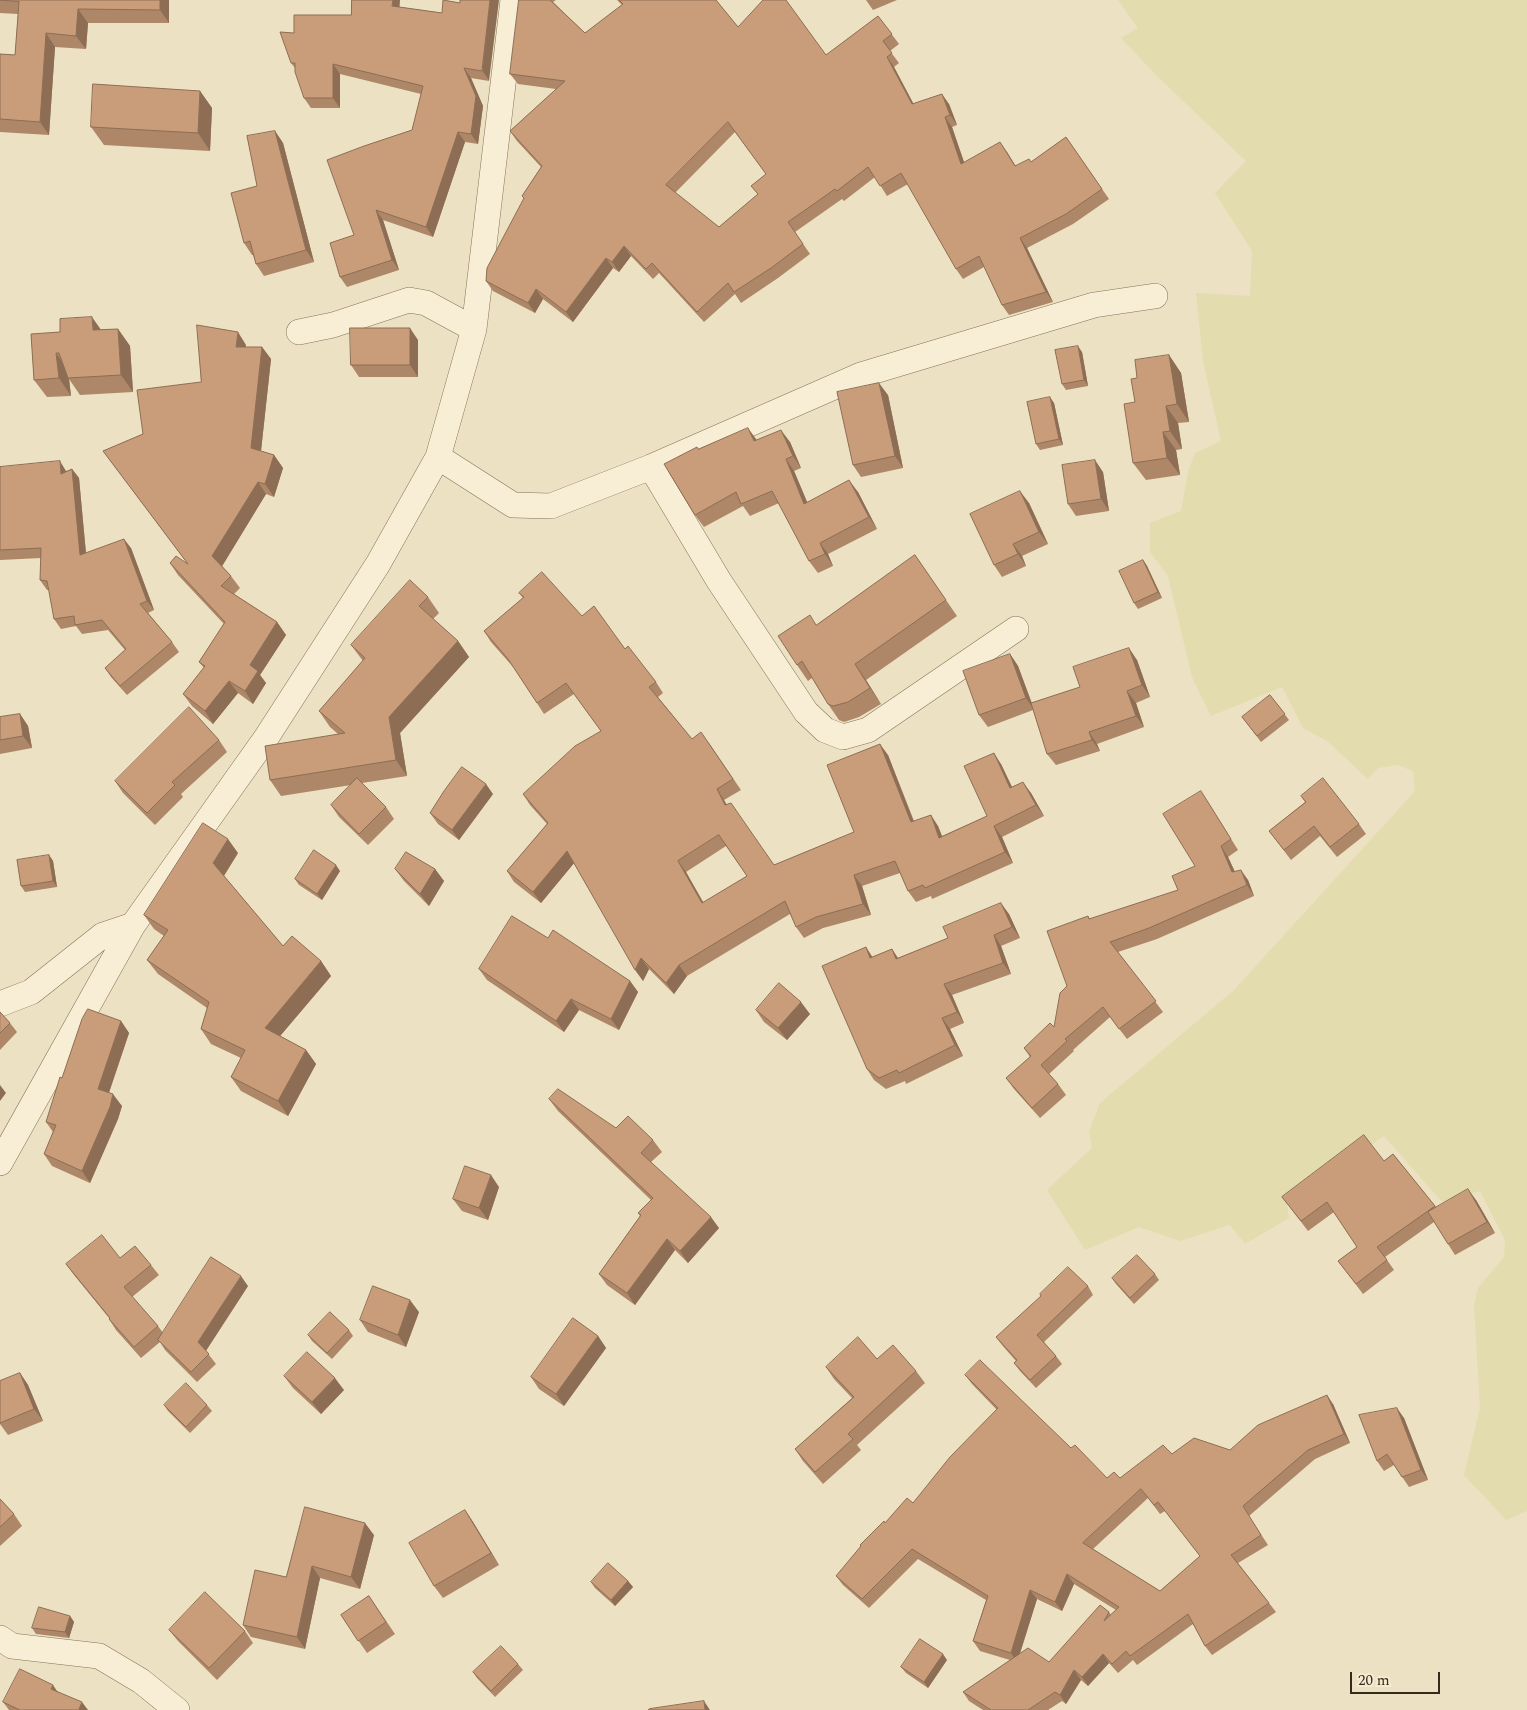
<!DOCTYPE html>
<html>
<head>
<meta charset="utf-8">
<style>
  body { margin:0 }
  #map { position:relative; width:1527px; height:1710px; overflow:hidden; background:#ece1c2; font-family:Spectral,serif }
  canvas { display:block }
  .scale { position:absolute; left:1350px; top:1672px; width:90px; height:22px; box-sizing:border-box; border:2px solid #362a1d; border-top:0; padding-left:6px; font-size:15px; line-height:18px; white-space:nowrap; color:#362a1d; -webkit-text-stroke:4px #f4ebd1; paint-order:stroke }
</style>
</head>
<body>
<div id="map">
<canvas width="1527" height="1710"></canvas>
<div class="scale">20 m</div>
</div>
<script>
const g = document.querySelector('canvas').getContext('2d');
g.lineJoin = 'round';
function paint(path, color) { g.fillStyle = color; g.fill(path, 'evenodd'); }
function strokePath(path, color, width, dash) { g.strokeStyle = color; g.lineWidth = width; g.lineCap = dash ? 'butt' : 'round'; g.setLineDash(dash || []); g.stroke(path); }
paint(new Path2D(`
  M1118 0H1527V1511L1506 1520 1464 1475 1480 1408 1474 1305 1478 1288 1504 1257 1505 1240 1480 1191 1442 1202 1384 1136 1287 1205 1289 1218 1245 1244 1230 1225 1180 1241 1139 1227 1085 1250 1047 1190 1092 1148 1089 1131 1100 1103 1233 991 1415 791 1413 771 1398 765 1378 768 1368 779 1327 741 1303 728 1282 687 1211 716 1192 677 1168 576 1150 552V523L1181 511 1188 472 1195 453 1221 441 1203 361 1196 293 1250 296 1252 251 1215 193 1246 161 1157 76 1121 38 1138 28Z`), '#e2dcaf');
const street = new Path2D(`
  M299 332 333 325 409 300 426 303 474 329
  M438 457 513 505 551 506 651 467 861 375 1094 305 1155 296
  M651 467 719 581 806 712 825 730 843 737 868 730 1016 629
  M0 1004 31 992 103 935 133 925
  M0 1163 133 925 266 738 378 564 438 457 474 329 513 0
  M0 1638 12 1646 99 1656 141 1681 177 1710`);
strokePath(street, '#85735a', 26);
strokePath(street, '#f8eed5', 25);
paint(new Path2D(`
  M0 0H169V23H88L86 49 55 47 49 135 0 132V54L15 55 18 14 0 13Z
  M519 0H556L553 2 585 33 622 5 617 0H716L738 27 826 55 878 16 899 44 890 51 899 63 894 67 913 104H949L957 125 952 127 964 162 1007 152 1015 166 1031 162 1066 137 1109 199 1073 224 1027 248 1053 302 1009 315 1002 305 984 267 963 279 956 269 908 184 887 196 875 177 844 201 842 199 795 232 810 254 778 278 741 303 735 294 704 322 659 273 653 279 631 256 619 272 613 268 573 322 543 299 535 313 493 291 486 281 524 199 522 196 541 167 517 141 510 131 556 89 518 84 510 74ZM735 132 766 174 751 186 758 194 719 227 675 193Z
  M866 0H897L873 10Z
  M400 7 442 13 489 81 471 78 483 106 478 144 465 142 433 237 383 220 399 270 347 287 340 277 354 235 412 130 421 94 340 74V108H311L304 98 295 68 291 63 294 33 351 15Z
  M200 91 212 108 210 151 104 145 91 127Z
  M275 131 283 143 314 262 264 276 256 264 253 255H252L244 243 257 186Z
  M118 329 130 346 133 392 80 395 69 379 71 396 47 397 34 380 31 334Z
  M418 340V377H359L351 365Z
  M246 345V347H262L271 359 261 451 274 455 283 468 274 497 266 494 222 566 231 576 240 588 234 594 277 622 286 635 260 675 266 683 253 704 238 693 213 724 192 706 183 694 204 668 199 662 224 624 178 575 170 563H187L103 451 143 434 201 382Z
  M1082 352 1088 386 1066 390 1062 384Z
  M1169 355 1181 373 1189 422 1178 423 1182 449 1176 450 1180 475 1146 480 1133 463 1135 402 1137 378Z
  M888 395 903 468 861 477 853 465Z
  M1054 403 1063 445 1040 450 1036 444Z
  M757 440 790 442 801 468 794 471 807 502 858 492 877 529 828 554 833 566 818 573 809 561 779 503 750 516 743 506 704 527 695 515 698 449Z
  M0 467 66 471 72 469 79 478 86 553 131 548 154 610 148 613 172 642 179 652 127 695 111 677 105 668 125 650 108 630 82 634 76 626 61 629 54 619 49 590H47L40 580 41 558 0 560Z
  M1103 472 1109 511 1076 516 1068 504Z
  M1029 503 1048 544 1022 556 1026 566 1002 577 994 565Z
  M915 555 957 616 866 680 881 704 859 717 844 722 839 720 828 704 812 678 808 681 797 665 817 625Z
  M1143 560 1147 566 1162 598 1138 609 1134 603Z
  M519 593 582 616 625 649 656 682 663 693 658 697 692 739 709 743 741 790 724 800 727 805 774 865 854 832 888 755 914 821 938 826 942 836 987 816 1001 764 1012 787 1031 793 1044 816 1002 837 1013 863 932 899 931 896 916 902 908 891 900 873 862 886 871 915 823 928 804 938 796 927 790 914 687 976 674 994 649 969 643 981 574 863 541 903 514 882 507 871 547 824 530 805 523 794 601 731 574 694 544 714 514 668 491 642 484 631 523 598ZM726 846 747 876 703 903 686 872Z
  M428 597 439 613 433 619 458 641 469 657 400 733 407 776 362 783 386 807 394 819 368 845 339 817 331 805 351 785 281 796 270 780 338 734 330 727 319 711 363 661 351 645Z
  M1010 654 1018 666 1032 703 1080 687 1137 660 1150 697 1136 703 1144 727 1097 744 1100 751 1056 765 1047 754 1033 710 988 727 979 715Z
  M1270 695 1289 720 1261 742 1242 717Z
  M20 714 28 726 32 748 0 754V717Z
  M219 740 227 752 181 794 183 797 155 825 123 793 115 781Z
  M493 794 459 840 438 824 430 813Z
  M1301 796 1359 824 1366 834 1337 857 1320 836 1291 860 1269 831 1305 802Z
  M1208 802 1238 850 1228 857 1235 872 1248 880 1254 896 1157 939 1118 952 1163 1012 1127 1039 1110 1017 1073 1050 1074 1051 1049 1074 1058 1084 1066 1095 1040 1118 1014 1089 1006 1078 1030 1057 1024 1048 1054 1027 1088 916 1090 919 1178 890 1195 866Z
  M238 853 224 876 283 946 321 961 331 976 280 1036 306 1050 316 1064 288 1116 241 1091 231 1077 241 1058 211 1044 201 1029 207 1008 158 974 147 960 164 936 154 929 144 915Z
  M49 855 53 861 57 887 25 892 21 886Z
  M395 869H435L444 881 429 906 404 881Z
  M340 871 322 900 299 885 295 879Z
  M1009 914 1020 938 1001 946 1011 974 952 995 964 1023 950 1029 963 1056 906 1084 905 1081 886 1089 874 1080 867 1069 866 947 872 957 892 949 898 958Z
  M548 938 630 981 638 992 619 1030 579 1010 564 1032 487 980 479 969Z
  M756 1010 810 1014 787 1040 764 1022Z
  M0 1012 10 1023 17 1032 0 1050Z
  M121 1021 129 1033 109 1093 122 1106 118 1119 90 1183 52 1166 44 1154 53 1132 46 1122 62 1078Z
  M549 1099 616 1128 653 1140 662 1152 651 1162 719 1228 688 1263 675 1250 635 1305 607 1285 599 1274 640 1216 638 1213 651 1200 558 1111Z
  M1393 1154 1436 1207 1476 1200 1495 1233 1455 1255 1434 1222 1385 1257 1394 1270 1363 1294 1338 1261 1357 1247 1334 1212 1308 1231 1282 1197 1384 1161Z
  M499 1187 488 1220 462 1211 453 1199Z
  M120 1258 151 1265 159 1275 132 1297 158 1326 163 1333 248 1286 206 1351 216 1364 197 1382 165 1350 160 1342 141 1358 116 1330 109 1319V1318L74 1275 66 1264Z
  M1155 1274 1159 1280 1134 1304 1116 1284 1112 1278Z
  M1088 1286 1093 1295 1044 1342 1056 1356 1062 1364 1036 1388 1020 1371 1014 1363 1016 1361 1002 1345 996 1337Z
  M419 1312 406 1347 368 1332 360 1320Z
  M349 1330 353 1336 332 1359 312 1341 308 1335Z
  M598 1336 606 1348 564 1406 539 1389 531 1377Z
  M877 1359 916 1371 925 1383 857 1445 861 1450 823 1484 803 1461 795 1449 852 1398 834 1379 826 1367Z
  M20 1373 28 1385 43 1421 8 1435 0 1424V1381Z
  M965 1375 1071 1448 1107 1478H1120L1172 1454 1230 1450 1333 1404 1350 1443 1315 1459 1249 1516 1268 1545 1238 1563 1276 1612 1212 1655 1205 1646 1193 1624 1137 1665 1133 1660 1118 1673 1109 1663 1088 1686 1081 1680 1066 1704 1062 1701 1048 1710H983L969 1701 963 1692 1010 1660 980 1651 973 1641 986 1600 918 1559 869 1608 843 1585 836 1576 885 1523 913 1503 997 1410 972 1384ZM1148 1498 1160 1514 1165 1511 1200 1556 1160 1591 1093 1549ZM1074 1584 1116 1610 1111 1615 1109 1612 1049 1662 1020 1654 1037 1599 1062 1611Z
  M284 1376 344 1390 321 1414 293 1388Z
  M164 1405H207L212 1411 190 1433 168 1411Z
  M1404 1418 1428 1480 1409 1487 1394 1465 1384 1471 1377 1461Z
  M0 1499 14 1514 22 1526 0 1546Z
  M465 1510 473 1522 499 1565 443 1598 434 1586Z
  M374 1535 360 1589 320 1578 305 1649 251 1637 243 1625 286 1577Z
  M628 1581 633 1587 615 1606 595 1588 591 1582Z
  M369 1596 395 1634 367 1653 341 1615Z
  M70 1616 74 1622 69 1638 36 1634 32 1628Z
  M169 1630 245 1631 253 1643 217 1680 178 1641Z
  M947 1660 928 1688 906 1673 901 1667Z
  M518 1664 523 1670 495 1697 477 1678 473 1672Z
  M57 1691 88 1710H9L3 1702Z`), '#ad8768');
paint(new Path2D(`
  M160 0H169V23L160 10Z
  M393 0H400L399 16 392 6Z
  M490 0H499L489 81 482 71Z
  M78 9 88 23 86 49 76 36Z
  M46 33 55 47 49 135 40 122Z
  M887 57 894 67 919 114 912 104Z
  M333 64 340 74V108L333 98Z
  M464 68 471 78 483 106 478 144 471 134Z
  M200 91 212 108 210 151 198 133Z
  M942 94 949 104 957 125 950 115Z
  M945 117 952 127 968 174 961 164Z
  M275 131 283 143 314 262 306 250Z
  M458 132 465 142 433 237 426 227Z
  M1000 142 1007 152 1022 176 1015 166Z
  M376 210 383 220 399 270 392 260Z
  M1020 238 1027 248 1053 302 1046 292Z
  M624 246 631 256 619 272 612 262Z
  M606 258 613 268 573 322 566 312Z
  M536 289 543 299 535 313 528 303Z
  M92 317 104 334 93 330Z
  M410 328 418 340V377L410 365Z
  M118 329 130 346 133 392 121 375Z
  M238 332 246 345 244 359 236 347Z
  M1078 346 1082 352 1088 386 1084 380Z
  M262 347 271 359 260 460 251 448Z
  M56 353 69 371 68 378 69 379 71 396 59 378Z
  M1169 355 1181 373 1189 422 1177 404Z
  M879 383 888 395 903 468 895 456Z
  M1050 397 1054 403 1063 445 1059 439Z
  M1166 406 1178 423 1182 449 1170 431Z
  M748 428 756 439 762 453 754 441Z
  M781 430 790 442 801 468 793 456Z
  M1163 432 1176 450 1180 475 1167 458Z
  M274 455 283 468 274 497 265 484Z
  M786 459 794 471 813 516 804 504Z
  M1095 460 1103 472 1109 511 1101 499Z
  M60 461 66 471 68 483 61 474Z
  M72 469 79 478 87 565 80 555Z
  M849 480 858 492 877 529 869 517Z
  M258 482 266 494 221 568 212 556Z
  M1020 491 1029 503 1048 544 1039 532Z
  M124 539 131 548 154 610 147 601Z
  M820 543 828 554 833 566 825 554Z
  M1013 544 1022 556 1026 566 1018 554Z
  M1143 560 1147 566 1162 598 1158 592Z
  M277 622 286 635 260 675 266 683 253 704 245 691 250 665Z
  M458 641 469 657 400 733 407 776 396 760 389 717Z
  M1129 648 1137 660 1150 697 1142 685Z
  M1010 654 1018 666 1034 710 1026 698Z
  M855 664 866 680 881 704 870 688Z
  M229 681 238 693 213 724 205 711Z
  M1127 691 1136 703 1144 727 1136 716Z
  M20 714 28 726 32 748 23 736Z
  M1089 732 1097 744 1100 751 1092 740Z
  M880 744 888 755 918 833 911 822Z
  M994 753 1001 764 1018 800 1010 788Z
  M1023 782 1031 793 1044 816 1036 805Z
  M486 784 493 794 459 840 452 830Z
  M717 789 724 800 732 816 725 805Z
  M931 815 938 826 947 849 939 838Z
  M994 826 1002 837 1013 863 1005 852Z
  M228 839 238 853 223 877 213 863Z
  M1221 846 1228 857 1240 883 1232 872Z
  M567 851 575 862 541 903 533 892Z
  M49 855 53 861 57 887 53 881Z
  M678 861 686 872 710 914 702 903Z
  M336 865 340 871 322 900 317 894Z
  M435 869 444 881 429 906 420 894Z
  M1241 870 1248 880 1254 896 1247 885Z
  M854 875 862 886 871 915 863 904Z
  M1001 903 1009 914 1020 938 1012 927Z
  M994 935 1001 946 1011 974 1003 963Z
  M866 947 873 958H870Z
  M892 949 899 960 896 959Z
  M641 958 649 969 643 981 635 970Z
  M321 961 331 976 275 1042 265 1028Z
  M679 965 687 976 674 994 666 983Z
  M630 981 638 992 619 1030 611 1019Z
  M944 984 952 995 964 1023 957 1012Z
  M571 999 579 1010 564 1032 556 1021Z
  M801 1002 810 1014 787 1040 778 1028Z
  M942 1018 950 1029 963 1056 955 1045Z
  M121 1021 129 1033 106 1101 98 1089Z
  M306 1050 316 1064 288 1116 278 1101Z
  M0 1085 6 1093 0 1101Z
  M113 1094 122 1106 118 1119 90 1183 82 1171Z
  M491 1175 499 1187 488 1220 479 1208Z
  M1468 1189 1476 1200 1495 1233 1487 1222Z
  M711 1217 719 1228 688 1263 680 1251Z
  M667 1239 675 1250 635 1305 627 1293Z
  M241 1276 248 1286 205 1352 198 1342Z
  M410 1300 419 1312 406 1347 398 1335Z
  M598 1336 606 1348 564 1406 556 1394Z
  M20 1373 28 1385 43 1421 34 1409Z
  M335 1378 344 1390 321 1414 312 1402Z
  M1327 1395 1333 1404 1350 1443 1344 1434Z
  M1397 1408 1404 1418 1428 1480 1421 1470Z
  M465 1510 473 1522 499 1565 491 1553Z
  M365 1523 374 1535 360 1589 351 1577Z
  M312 1566 320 1578 305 1649 297 1637Z
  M1067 1574 1074 1584 1062 1611 1055 1602Z
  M628 1581 633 1587 615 1606 611 1600Z
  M1030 1590 1037 1599 1017 1662 1011 1653Z
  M70 1616 74 1622 69 1638 65 1632Z
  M943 1654 947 1660 928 1688 924 1682Z
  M1103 1654 1109 1663 1088 1686 1082 1677Z
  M1074 1670 1081 1680 1066 1704 1060 1695Z
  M53 1685 59 1694 51 1689Z
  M704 1701 710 1710H705Z
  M82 1702 88 1710H80L79 1709Z`), '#8d6e55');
const building = new Path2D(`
  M0 0H160V10L78 9 76 36 46 33 40 122 0 119V54L15 55 19 2Z
  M352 0H393L392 6 442 13 443 0 460 3V0H490L482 71 464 68 476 96 471 134 458 132 426 227 376 210 392 260 340 277 330 243 354 235 327 160 364 146 412 130 423 86 333 64V98H304L295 72V63H291L280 32 294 33V15H351Z
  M519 0H550L585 33 623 4 619 0H716L738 27 763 0H786L826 55 878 16 892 34 883 41 892 53 887 57 912 104 942 94 950 115 945 117 961 164 1000 142 1015 166 1029 159 1031 162 1066 137 1102 189 1066 214 1020 238 1046 292 1002 305 979 256 956 269 901 173 880 186 868 167 837 191 835 189 788 222 803 244 771 268 734 292 728 283 697 312 652 263 646 269 624 246 612 262 606 258 566 312 536 289 528 303 486 281 487 268 524 198 522 196 542 166 510 131 565 81 510 74ZM728 122 766 174 751 186 758 194 719 227 666 185Z
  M93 84 200 91 198 133 91 127Z
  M275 131 306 250 256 264 250 241 244 243 231 193 257 186 247 136Z
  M92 317 93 330 118 329 121 375 68 378 59 353H56L59 378 34 380 31 334 60 332V319Z
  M197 325 238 332 236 347H262L251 448 274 455 265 484 258 482 212 556 231 576 221 586 277 622 250 665 258 671 245 691 229 681 205 711 183 694 205 666 199 662 225 622 170 563 176 556 188 564 103 451 143 434 137 390 201 382Z
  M350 328H410V365H351Z
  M1078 346 1084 380 1062 384 1055 350Z
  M1169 355 1177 404 1166 406 1170 431 1163 432 1167 458 1133 463 1124 404 1135 402 1131 379 1137 378 1135 360Z
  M879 383 895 456 853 465 837 392Z
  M1050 397 1059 439 1036 444 1027 402Z
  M748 428 754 441 781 430 793 456 786 459 804 504 849 480 869 517 820 543 825 554 809 561 772 491 741 504 736 492 695 515 664 464 697 447 698 449Z
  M1095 460 1101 499 1068 504 1062 465Z
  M60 461 61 474 72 469 80 555 124 539 147 601 140 604 172 642 120 686 105 668 126 649 102 620 75 625 74 616 54 619 47 581 40 580 41 548 0 550V467Z
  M1020 491 1039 532 1013 544 1018 554 994 565 970 514Z
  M915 555 946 600 855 664 870 688 848 702 833 706 828 704 802 661 797 665 778 636 810 615 816 625Z
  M1143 560 1158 592 1134 603 1119 571Z
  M542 572 582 616 594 606 625 649 628 646 656 682 649 687 692 739 701 732 733 779 717 789 725 805 731 803 774 865 854 832 827 765 880 744 911 822 931 815 939 838 987 816 964 766 994 753 1010 788 1023 782 1036 805 994 826 1005 852 925 888 923 885 908 891 895 861 854 875 863 904 816 917 796 927 785 901 679 965 666 983 641 958 635 970 567 851 533 892 507 871 548 823 523 794 575 746 601 731 566 683 537 703 508 659 484 631 524 597 519 593ZM719 835 747 876 702 903 678 861Z
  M410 580 428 597 419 606 458 641 389 717 396 760 270 780 265 746 345 733 319 711 365 658 351 645Z
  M1129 648 1142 685 1127 691 1136 716 1089 732 1092 740 1047 754 1031 703 1080 687 1073 667Z
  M1010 654 1026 698 979 715 963 671Z
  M1270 695 1285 714 1257 736 1242 717Z
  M189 707 219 740 172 782 175 785 147 813 115 781Z
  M20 714 23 736 0 740V717Z
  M462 767 486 784 452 830 430 813 444 791Z
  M357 778 386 807 359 834 331 805Z
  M1323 778 1359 824 1330 847 1314 826 1284 850 1269 831 1306 802 1301 796Z
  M1201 791 1231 839 1221 846 1232 872 1241 870 1247 885 1149 928 1110 942 1156 1001 1119 1029 1103 1007 1065 1039 1067 1041 1041 1065 1058 1084 1032 1108 1006 1078 1031 1056 1024 1048 1050 1023 1054 1027 1060 993 1067 986 1047 931 1088 916 1089 919 1178 890 1172 876 1195 866 1163 814Z
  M203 823 228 839 213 863 283 946 292 936 321 961 265 1028 306 1050 278 1101 231 1077 245 1050 201 1029 209 1002 147 960 168 930 144 915Z
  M314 850 336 865 317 894 295 879Z
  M406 852 435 869 420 894 395 869Z
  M49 855 53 881 21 886 17 860Z
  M1001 903 1012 927 994 935 1003 963 944 984 957 1012 942 1018 955 1045 899 1073 897 1070 879 1078 867 1069 822 966 866 947 870 958 892 949 896 959 948 938 943 927Z
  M512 916 548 938 553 930 630 981 611 1019 571 999 556 1021 479 969Z
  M779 983 801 1002 778 1028 756 1010Z
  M88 1009 121 1021 98 1089 113 1094 110 1107 82 1171 44 1154 56 1125 46 1122 60 1077 62 1078 82 1019Z
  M0 1012 10 1023 0 1033Z
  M558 1089 616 1128 628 1116 653 1140 641 1153 711 1217 680 1251 667 1239 627 1293 599 1274 641 1215 638 1213 653 1198 549 1099Z
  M1364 1135 1384 1161 1393 1154 1435 1206 1377 1247 1387 1260 1356 1284 1338 1261 1357 1247 1327 1202 1301 1221 1282 1197Z
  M465 1166 491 1175 479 1208 453 1199Z
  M1468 1189 1487 1222 1448 1244 1428 1212Z
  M102 1235 120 1258 135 1246 151 1265 124 1287 158 1326 134 1347 109 1319 110 1318 66 1264Z
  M1137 1255 1155 1274 1130 1298 1112 1278Z
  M211 1257 241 1276 198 1342 209 1354 191 1372 158 1340Z
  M1068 1267 1088 1286 1037 1335 1056 1356 1030 1380 1014 1363 1017 1360 996 1337 1041 1296 1040 1294Z
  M373 1286 410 1300 398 1335 360 1320Z
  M330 1312 349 1330 327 1353 308 1335Z
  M573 1318 598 1336 556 1394 531 1377Z
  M858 1337 877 1359 893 1345 916 1371 848 1434 853 1439 815 1472 795 1449 854 1397 826 1367Z
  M307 1352 335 1378 312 1402 284 1376Z
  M980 1360 1071 1448 1075 1445 1107 1478 1114 1472 1120 1478 1163 1445 1172 1454 1194 1438 1230 1450 1258 1425 1327 1395 1344 1434 1308 1450 1243 1506 1261 1535 1231 1555 1269 1603 1205 1646 1188 1614 1130 1656 1126 1651 1112 1664 1103 1654 1082 1677 1074 1670 1060 1695 1055 1692 1028 1710H991L963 1692 1028 1648 1049 1662 1100 1605 1109 1612 1104 1621 1119 1607 1067 1574 1055 1602 1030 1590 1011 1653 973 1641 988 1596 912 1549 862 1599 836 1576 861 1546 860 1545 884 1521 885 1523 907 1498 913 1503 950 1457 998 1408 965 1375ZM1141 1489 1154 1505 1158 1502 1200 1556 1160 1591 1083 1543Z
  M20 1373 34 1409 0 1423V1381Z
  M186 1383 207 1405 186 1427 164 1405Z
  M1397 1408 1421 1470 1402 1477 1387 1454 1377 1461 1359 1415Z
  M0 1499 14 1514 0 1527Z
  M305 1507 365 1523 351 1577 312 1566 297 1637 243 1625 255 1570 286 1577Z
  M465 1510 491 1553 434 1586 409 1543Z
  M608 1563 628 1581 611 1600 591 1582Z
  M205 1592 245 1631 209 1668 169 1630Z
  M369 1596 386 1622 358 1641 341 1615Z
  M39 1607 70 1616 65 1632 32 1628Z
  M920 1639 943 1654 924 1682 901 1667Z
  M501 1646 518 1664 491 1691 473 1672Z
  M20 1669 53 1685 51 1689 82 1702 79 1709 81 1710H20L3 1702Z
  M704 1701 705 1710H648L649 1709Z`);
paint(building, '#c99d79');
strokePath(building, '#8d6e55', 1);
</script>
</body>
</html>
